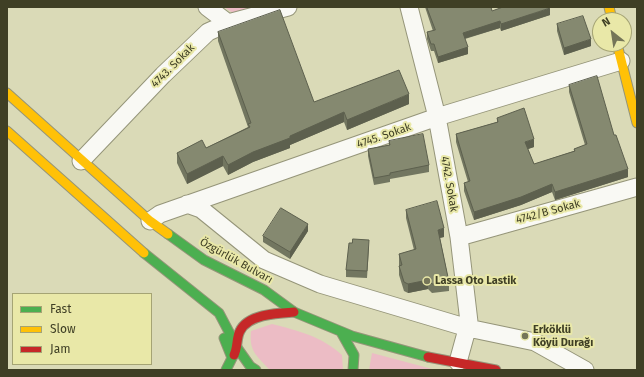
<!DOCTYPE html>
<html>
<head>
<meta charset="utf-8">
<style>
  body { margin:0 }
  #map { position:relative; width:644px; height:377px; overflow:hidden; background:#dadab7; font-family:"Fira Sans",sans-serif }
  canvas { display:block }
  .frame { position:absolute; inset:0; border:8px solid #3f3f25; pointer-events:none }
  .legend { position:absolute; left:12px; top:293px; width:140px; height:72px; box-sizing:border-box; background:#e9e8a8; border:1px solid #a5a474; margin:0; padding:5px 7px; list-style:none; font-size:12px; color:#3f3f25 }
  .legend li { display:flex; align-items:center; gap:8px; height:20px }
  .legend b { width:20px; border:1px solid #a5a474 }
  .north { position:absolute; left:592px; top:12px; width:40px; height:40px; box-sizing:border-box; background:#e9e8a8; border:1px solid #a5a474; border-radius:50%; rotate:330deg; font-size:11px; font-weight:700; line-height:16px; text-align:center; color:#3f3f25 }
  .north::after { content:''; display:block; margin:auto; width:14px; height:18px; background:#757558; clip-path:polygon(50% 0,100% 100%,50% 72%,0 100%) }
</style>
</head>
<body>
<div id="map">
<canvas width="644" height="377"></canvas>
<div class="frame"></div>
<ul class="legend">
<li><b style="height:5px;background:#4caf50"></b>Fast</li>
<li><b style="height:5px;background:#ffc107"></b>Slow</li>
<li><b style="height:5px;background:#c62828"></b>Jam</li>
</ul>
<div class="north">N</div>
</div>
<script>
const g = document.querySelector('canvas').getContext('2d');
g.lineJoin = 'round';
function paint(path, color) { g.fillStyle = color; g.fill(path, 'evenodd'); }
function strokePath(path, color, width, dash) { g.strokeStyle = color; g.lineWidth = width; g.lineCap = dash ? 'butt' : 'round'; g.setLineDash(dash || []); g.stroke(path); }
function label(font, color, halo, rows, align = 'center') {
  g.font = font + ' "Fira Sans",sans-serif'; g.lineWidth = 4; g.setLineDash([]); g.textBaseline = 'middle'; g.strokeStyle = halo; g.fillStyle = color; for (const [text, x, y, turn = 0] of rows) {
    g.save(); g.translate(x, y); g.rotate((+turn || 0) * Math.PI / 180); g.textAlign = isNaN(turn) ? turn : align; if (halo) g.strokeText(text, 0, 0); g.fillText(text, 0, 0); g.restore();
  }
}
paint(new Path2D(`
  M224 7H250L233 13Z
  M272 324C299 331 321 336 342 355L343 370 269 369C256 355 249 351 251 331Z
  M372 353 436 370H369Z`), '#ecbcc5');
const street = new Path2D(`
  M207 7 228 23
  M409 7 437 117 459 237 469 322 458 362
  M81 161 163 75 208 32 228 23 288 7
  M187 204 201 209 264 260 320 284 468 328 535 342 585 370
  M150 221 160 214 437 117 621 61
  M459 237 637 187`);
const fast = new Path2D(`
  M168 234 204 260 264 290 294 312 352 336 428 357
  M144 253 219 313 238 349 250 366 256 370
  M341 332 354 355 353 370
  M224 338 232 358 226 370`);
const slow = new Path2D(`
  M609 7 612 20
  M617 44 637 123
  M7 93 150 221 168 234
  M7 131 144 253`);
const jam = new Path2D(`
  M234 355C238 347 236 338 240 331 248 314 278 313 294 312
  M428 357 496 370`);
strokePath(street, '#959579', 19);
strokePath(fast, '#959579', 11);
strokePath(slow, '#959579', 11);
strokePath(jam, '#959579', 11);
strokePath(street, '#f9f9f4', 17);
strokePath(fast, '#4caf50', 9);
strokePath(slow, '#ffc107', 9);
strokePath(jam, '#c62828', 9);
paint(new Path2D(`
  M425 7H491L492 11 550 15 501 31 500 28 465 39 468 54 438 63 434 51H431L427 39V32L433 31Z
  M557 24 591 46 564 55 557 31Z
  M218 32 314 102 409 104 347 130 344 122 290 145V148L253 162 228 175 223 166 187 184 177 163V153L206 148 248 127 218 41Z
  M569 85 614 135 628 177 555 200 552 192 521 205 474 220 464 191V183L468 182 456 142V134L497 122V118L534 147 528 149 534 164 574 151V149L585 145 569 92Z
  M389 141 429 165V172L390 179V182L374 185 368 156V149L389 145Z
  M406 210 444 237 440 238 449 282V291L432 293 428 289 408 293 404 291 399 275V254L414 250 406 218Z
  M308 231 290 259 263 242V236Z
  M352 243 369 247 367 278 346 277V270Z`), '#727660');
paint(new Path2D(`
  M550 8V15L501 31V24Z
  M500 21V28L463 39V33Z
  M591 39V46L564 55V48Z
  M468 47V54L438 63V57Z
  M409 94V104L347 130V120Z
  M344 112V122L290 145V148L253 162 228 175V165L253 152Z
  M534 139V147L525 150V142Z
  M223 156V166L187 184V174Z
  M628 169V177L555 200V192Z
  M552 184V192L521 205 474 220V212Z
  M308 224V231L290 259V252Z
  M444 228V237L438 238V230Z
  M428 280V289L408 293V284Z`), '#5d604e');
const building = new Path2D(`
  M427 7H491L492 11 503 7H549L550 8 501 24 500 21 463 33 468 47 438 57 434 44H431L427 32 435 30Z
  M280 10 314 102 399 70 409 94 347 120 344 112 290 136V138L253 152 228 165 223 156 187 174 177 153 202 140 206 148 250 127 248 124 251 123 218 32Z
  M583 16 591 39 564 48 557 24Z
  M597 76 614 135H616L628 169 555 192 552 184 521 197 474 212 464 183 470 181 456 134 498 122 497 118 524 108 534 139 525 142 534 164 575 151 574 149 587 144 569 85Z
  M423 134 429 165 390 173V175L374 178 368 149 390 145 389 141Z
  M437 201 444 228 438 230 449 282 432 284 428 280 408 284 404 282 399 266 402 265 399 254 416 249 406 210Z
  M281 208 308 224 290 252 263 236Z
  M353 239 369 240 367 271 346 270 349 243H352Z`);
paint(building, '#858970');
strokePath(building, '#5d604e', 1);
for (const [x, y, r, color] of [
  [427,281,4,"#757558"],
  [525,336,4,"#757558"]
]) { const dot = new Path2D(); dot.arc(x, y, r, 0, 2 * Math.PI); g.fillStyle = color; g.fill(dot); strokePath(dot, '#e9e8a8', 1.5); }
label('11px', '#3f3f25', '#e9e8a8', [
  ["4743. Sokak",173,66,-45],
  ["4745. Sokak",384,136,-19],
  ["4742. Sokak",449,184,80],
  ["4742/B Sokak",548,212,-15],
  ["Özgürlük Bulvarı",236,261,29]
]);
label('bold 11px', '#3f3f25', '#e9e8a8', [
  ["Lassa Oto Lastik",435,281],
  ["Erköklü",533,330],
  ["Köyü Durağı",533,343]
], 'left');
</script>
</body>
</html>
